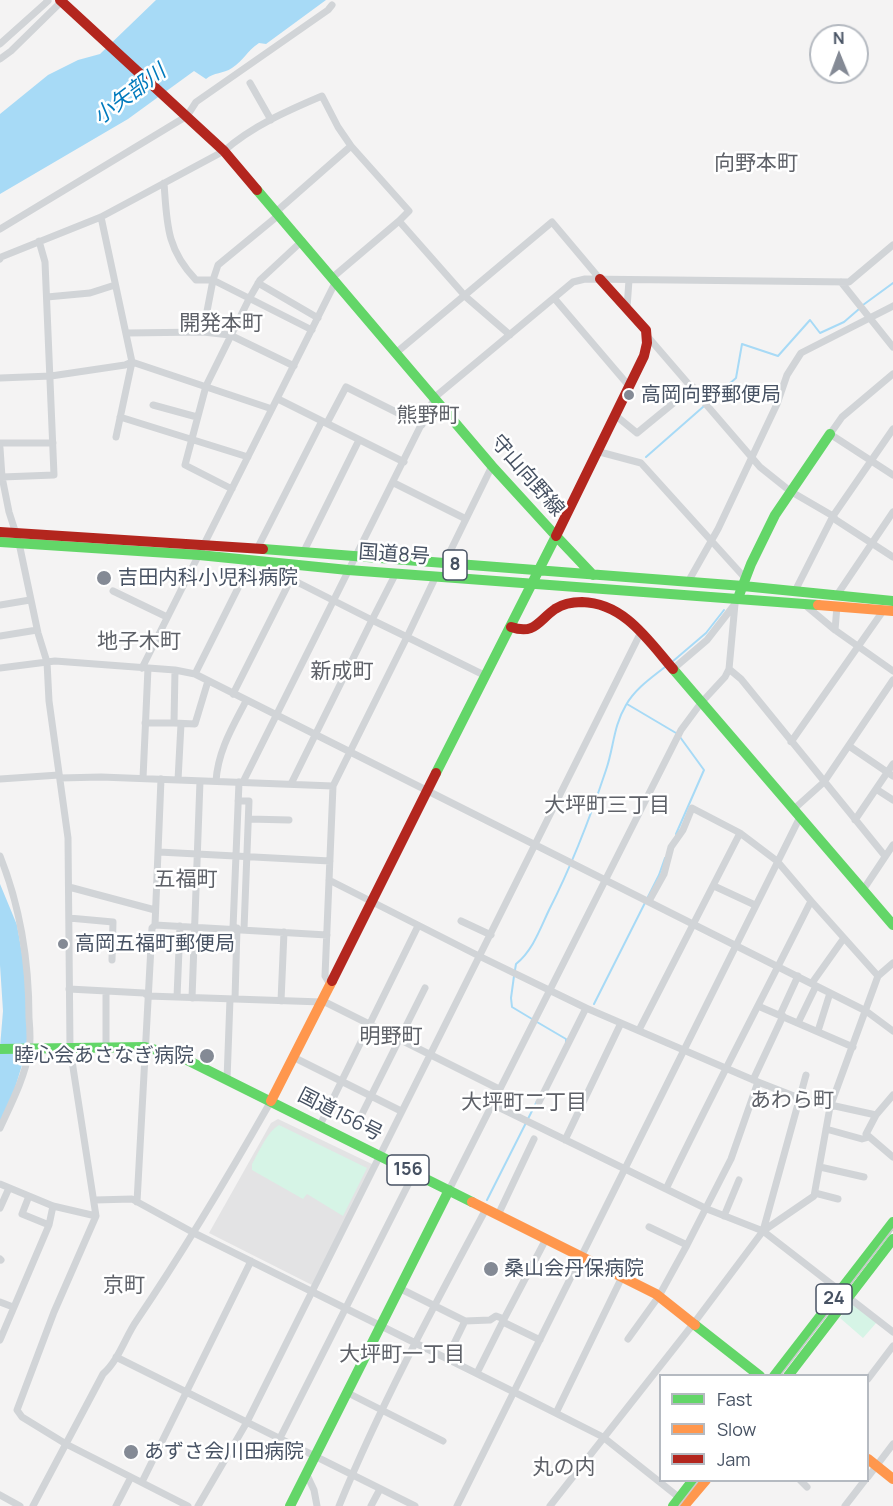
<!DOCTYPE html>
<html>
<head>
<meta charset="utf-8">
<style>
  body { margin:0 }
  #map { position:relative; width:893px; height:1506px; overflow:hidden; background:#f4f3f3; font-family:Manrope,sans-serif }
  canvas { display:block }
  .legend { position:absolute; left:659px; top:1374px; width:210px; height:108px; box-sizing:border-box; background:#fff; border:2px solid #b5bac1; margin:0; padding:8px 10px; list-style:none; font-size:18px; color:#475263 }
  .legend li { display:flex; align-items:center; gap:12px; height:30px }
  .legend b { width:30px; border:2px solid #b5bac1 }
  .north { position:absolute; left:809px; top:24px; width:60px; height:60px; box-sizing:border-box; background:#fff; border:2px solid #b5bac1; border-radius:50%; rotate:359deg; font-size:16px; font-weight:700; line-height:24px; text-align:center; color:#475263 }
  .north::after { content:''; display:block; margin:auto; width:21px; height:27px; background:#848a95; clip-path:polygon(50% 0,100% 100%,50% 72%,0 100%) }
</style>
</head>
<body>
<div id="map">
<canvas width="893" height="1506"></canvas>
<ul class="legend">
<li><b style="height:8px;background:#63d668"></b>Fast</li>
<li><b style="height:8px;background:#ff974d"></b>Slow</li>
<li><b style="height:8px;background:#b3261e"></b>Jam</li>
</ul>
<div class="north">N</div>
</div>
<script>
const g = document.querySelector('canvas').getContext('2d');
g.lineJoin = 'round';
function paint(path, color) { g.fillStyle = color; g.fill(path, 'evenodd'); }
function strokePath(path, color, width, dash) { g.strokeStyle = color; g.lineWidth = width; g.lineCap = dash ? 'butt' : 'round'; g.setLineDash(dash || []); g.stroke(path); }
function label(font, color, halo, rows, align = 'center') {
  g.font = font + ' Manrope,"Noto Sans JP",sans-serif'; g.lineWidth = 5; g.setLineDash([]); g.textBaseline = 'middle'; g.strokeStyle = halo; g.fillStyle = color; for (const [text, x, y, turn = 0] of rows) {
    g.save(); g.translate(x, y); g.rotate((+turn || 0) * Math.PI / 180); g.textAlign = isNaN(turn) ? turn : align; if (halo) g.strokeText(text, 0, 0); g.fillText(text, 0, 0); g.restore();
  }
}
paint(new Path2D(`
  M278 1119 374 1165 314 1286 209 1233 271 1123Z`), '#e3e3e4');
paint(new Path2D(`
  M279 1125 367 1168 343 1216 307 1194 303 1199 252 1170V1164C259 1152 267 1132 279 1125Z
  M852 1303 877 1322 863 1338 840 1318Z`), '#d6f4e6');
paint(new Path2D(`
  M156 0H326L266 44 259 43C246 52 244 60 232 68 223 74 214 72 206 79L194 71 128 119 0 194V114L48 75 78 60 100 54Z
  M0 884 17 925 26 976 29 1042 12 1098 0 1124V1047L3 1011 0 965Z`), '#a7daf6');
strokePath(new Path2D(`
  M863 305 893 283
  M646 457 736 378 742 344 778 356 810 320 820 333 844 322 859 309
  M672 662 706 633 724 610
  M627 704 676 733
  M676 834 704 770 680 737
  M515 970 516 964C533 950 540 929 549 910 572 865 590 818 606 770 614 747 613 727 626 705 635 689 651 678 665 667
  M514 976 511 998 512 1007 532 1019
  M594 1004 659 875 665 858
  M537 1022 566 1039V1042
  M487 1200 537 1101`), '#a7daf6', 2);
strokePath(new Path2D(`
  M0 44 48 1 47 0
  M0 59 11 51 63 0
  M250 83 271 120
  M351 146 409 211 399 221
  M164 183C167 223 166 249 196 280H213L312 330
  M101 217 132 362 116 437
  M0 229 187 116 196 102 328 10 332 5
  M0 259 1 257 101 217 224 151C252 126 289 110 322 96L338 127 351 146 277 211
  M333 277 399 221 466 297 510 335
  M841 282 893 347
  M258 283 318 318
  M47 297 90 293 115 285
  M554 298 629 386
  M627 308 629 280
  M203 332 213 280 218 265 280 214
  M127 333 203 332 230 335 294 366
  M648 337 760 467 790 491 833 516 836 520 893 557
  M397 352 552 222 600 279
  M893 374 842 417 830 434 893 475
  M0 378 51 376 125 365 132 362 272 409
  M278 399 404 462
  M153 405 197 417
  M615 415 637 433 693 387
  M120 417 248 457
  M327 423 346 387 422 425
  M0 443H53
  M0 448 2 477 9 512 19 543 38 633 47 662 49 701 68 838 70 1048 96 1216 54 1312 17 1410 22 1417 66 1444 188 1506
  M596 451 641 463 745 578
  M2 477 54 475 45 262 39 241
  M394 483 466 519 492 466
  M232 489 185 465 206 386 249 299 260 280 302 241
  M257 549 322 421
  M303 553 359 440
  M444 564 466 519
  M436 576 407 637 486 676
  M688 582 718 529 777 404 787 375 801 353 893 306
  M113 591 167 617
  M795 591 833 516 893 429
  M837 595 893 512
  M0 605 30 600
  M805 605 835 630
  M837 606 835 630 893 671
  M0 636 37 630
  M0 668 55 661 175 670 195 674 866 1011 893 1031
  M142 668 336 281
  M673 669 707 640 735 604
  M729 669 741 679 885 856
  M195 674 252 560
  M233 694 291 579 372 620 291 784
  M145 723H174L175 670
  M174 723 195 724 208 681
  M791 742 883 611
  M849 746 893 776
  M60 778 101 777 333 786
  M143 778 148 668
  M0 779 59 775
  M178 780 181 724
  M216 781C218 751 232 728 246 701
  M243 782 435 397 573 282 585 279 849 282 893 245
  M876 789 893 764
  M238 801H249L244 929
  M794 809 824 782 893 680
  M249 819 289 820
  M855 820 876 789 893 800
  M159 852 330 861
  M0 856C20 906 29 964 29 1018 30 1029 31 1040 29 1051 25 1077 11 1104 0 1128
  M329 880 479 956 586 1008 758 1082 799 1098 830 1107 835 1106 876 1115
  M714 886 755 905
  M69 887 155 910
  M863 890 893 845
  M649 901 664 874 671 847 683 830 692 808 740 833
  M811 901 878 976
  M69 918 113 922 112 960
  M461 921 491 935
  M155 925 327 935
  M233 928 239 782
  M812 983 844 938
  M331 986 325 976 333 786 407 637 372 620 396 573
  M69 989 144 993 148 996 322 1002
  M106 991V1048
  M177 997 180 926
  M192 998 200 781
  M235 999 237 928
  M281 1001 284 932
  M323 1001 499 1089
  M758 1006 853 1047
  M780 1015 798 976
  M798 1023 816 986
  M639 1030 740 833 777 861 811 901C763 997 713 1092 666 1189
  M818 1031 830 993
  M293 1057 401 1111
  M227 1080 230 999
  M753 1080 783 1016
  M893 1095 876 1115 866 1134 893 1157
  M539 1102 586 1008
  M492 1104 707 1209 763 1231 893 1332
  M362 1114 425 988
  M320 1125 418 926
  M826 1129 862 1139 869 1137
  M565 1140 621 1023
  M820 1167 864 1177
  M0 1184 53 1206 96 1216
  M449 1190 681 730 701 703 725 677 729 669 735 604
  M815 1193 838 1199
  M29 1196 22 1214 49 1225
  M95 1200 132 1199 194 1233 514 1392 603 1437 681 1499
  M137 1202 152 928 155 925 161 779
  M0 1208 9 1188
  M498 1215 534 1139
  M724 1216 739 1180
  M763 1231 806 1075
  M687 1245 731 1159 758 1082
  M0 1259 1 1260
  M401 1289 465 1321 490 1320 496 1316 504 1319 477 1373
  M0 1302 13 1307
  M504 1319 546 1239
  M503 1322 540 1340
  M628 1339 659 1296 687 1245 649 1227
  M0 1340 49 1225 53 1206
  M116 1357 415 1506
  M447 1358 465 1321
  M868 1379 893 1346
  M348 1393 443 1441
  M556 1413 622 1277
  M280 1438 414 1173
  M306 1473 314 1490 317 1506
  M868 1477 893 1444
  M800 1480 807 1487
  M142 1482 251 1261
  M0 1495 20 1506
  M33 1506 103 1374C119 1360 125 1337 137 1320 185 1249 229 1175 271 1101
  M116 1506 131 1477
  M198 1506 247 1422 641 632
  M339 1506C381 1404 434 1306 486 1209
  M371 1506 380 1489
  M457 1506 800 817
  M550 1506 694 1323 763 1231 814 1196 830 1107 878 976 893 963
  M845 1506 865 1480`), '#d1d4d7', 7);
strokePath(new Path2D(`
  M257 190 492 466 556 536 436 773
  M556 536 593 575
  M0 542 199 555 348 570 818 605
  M263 549 743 586 893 601
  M738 598 751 564 775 515 830 434
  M673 669 893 925
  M0 1049 145 1047 179 1056 472 1202
  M695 1325 760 1376
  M774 1376 893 1222
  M788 1376 893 1239
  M290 1506 449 1190
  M673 1506 693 1480`), '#63d668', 10);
strokePath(new Path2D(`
  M818 605 893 611
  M271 1101 332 981
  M472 1202 656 1294 695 1325
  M868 1459 893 1479
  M684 1506 706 1480`), '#ff974d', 10);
strokePath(new Path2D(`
  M60 0 224 151 257 190
  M0 532 263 549
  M556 536 644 356 647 343 646 330 600 279
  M511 627C535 635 538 621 555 609 564 603 572 602 582 602 624 603 648 640 673 669
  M332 981 436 773`), '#b3261e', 10);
strokePath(new Path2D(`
  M780 1376 893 1229
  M679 1506 699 1480`), '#caccce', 1.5);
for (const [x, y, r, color] of [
  [629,395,6,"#848a95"],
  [104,578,8,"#848a95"],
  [63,944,6,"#848a95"],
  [207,1056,8,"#848a95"],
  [491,1269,8,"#848a95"],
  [131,1452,8,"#848a95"]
]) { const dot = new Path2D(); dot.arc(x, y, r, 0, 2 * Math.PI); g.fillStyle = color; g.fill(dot); strokePath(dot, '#fff', 2); }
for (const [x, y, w] of [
  [455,565,24],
  [408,1170,42],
  [834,1299,36]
]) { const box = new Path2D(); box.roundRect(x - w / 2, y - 15, w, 30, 4.5); g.fillStyle = '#fff'; g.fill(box); strokePath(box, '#475263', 1.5); }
label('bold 18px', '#475263', null, [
  ["8",455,565],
  ["156",408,1170],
  ["24",834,1299]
]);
label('20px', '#475263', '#fff', [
  ["高岡向野郵便局",641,395],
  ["吉田内科小児科病院",118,578],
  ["高岡五福町郵便局",75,944],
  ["睦心会あさなぎ病院",194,1056,"right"],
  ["桑山会丹保病院",504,1269],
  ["あずさ会川田病院",144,1452]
], 'left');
label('20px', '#475263', '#fff', [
  ["守山向野線",527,476,49],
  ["国道8号",394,555,4],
  ["国道156号",340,1115,27]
]);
label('italic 21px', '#007abd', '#fff', [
  ["小矢部川",130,95,-37]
]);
label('21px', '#5e6168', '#fff', [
  ["向野本町",756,164],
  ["開発本町",221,324],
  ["熊野町",428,416],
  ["地子木町",139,642],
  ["新成町",342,672],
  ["大坪町三丁目",607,806],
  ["五福町",186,880],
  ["明野町",391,1037],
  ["あわら町",792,1101],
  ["大坪町二丁目",524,1103],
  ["京町",124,1286],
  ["大坪町一丁目",402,1355],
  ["丸の内",564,1468]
]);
</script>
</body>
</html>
